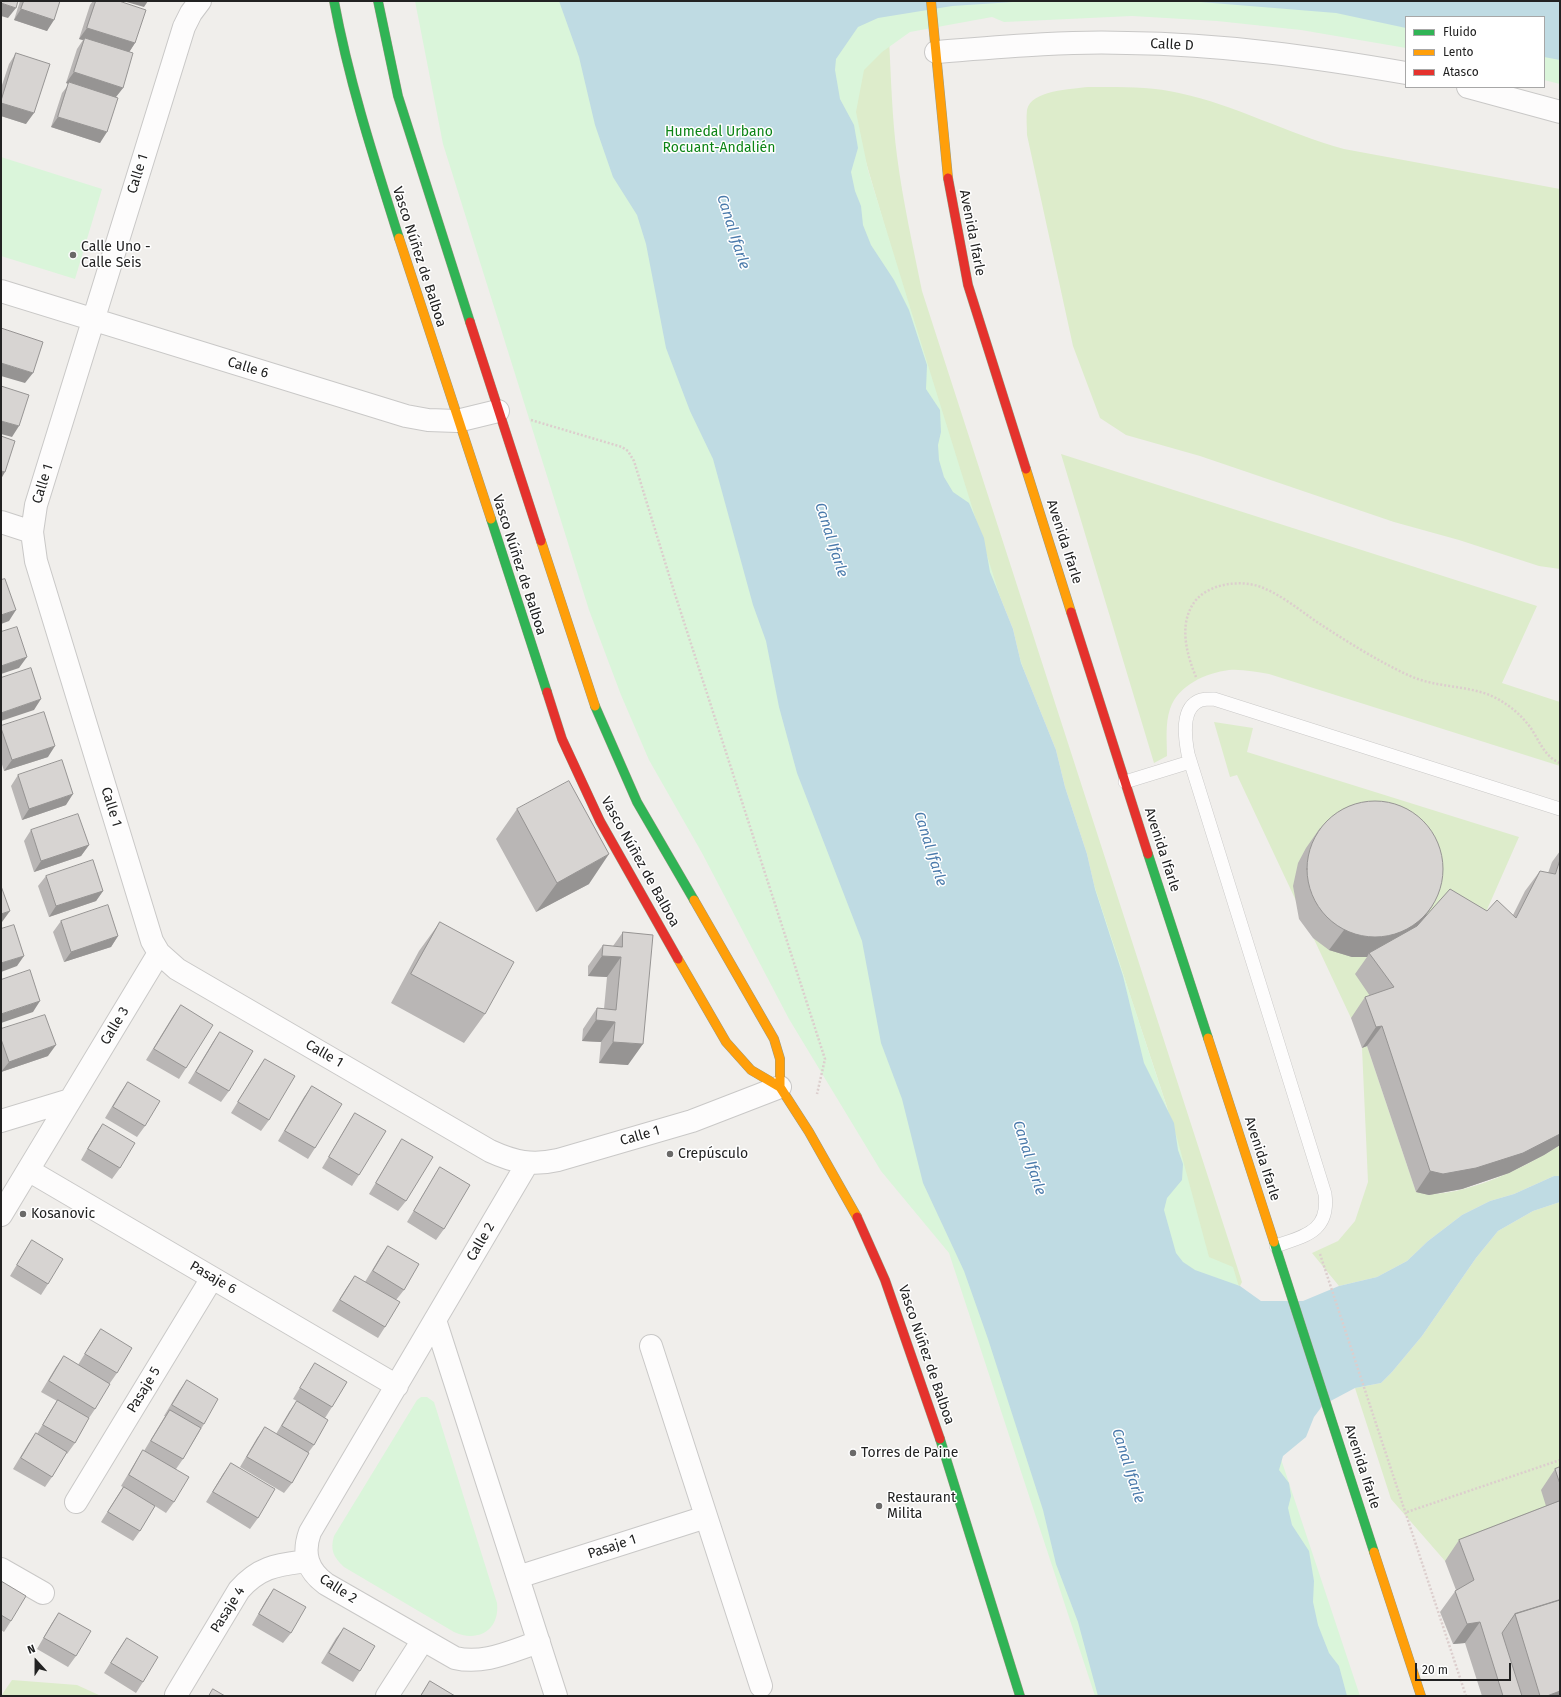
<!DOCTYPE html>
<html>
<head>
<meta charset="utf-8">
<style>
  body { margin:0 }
  #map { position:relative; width:1561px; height:1697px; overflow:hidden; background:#f0eeeb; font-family:"Fira Sans",sans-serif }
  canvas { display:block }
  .frame { position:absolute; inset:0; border:2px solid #222; pointer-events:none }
  .legend { position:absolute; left:1405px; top:16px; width:140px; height:72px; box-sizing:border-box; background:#fff; border:1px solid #a7a7a7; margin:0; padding:5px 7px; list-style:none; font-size:12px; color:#222 }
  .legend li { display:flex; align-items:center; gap:8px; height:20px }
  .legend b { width:20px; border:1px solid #a7a7a7 }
  .north { position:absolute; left:16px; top:1641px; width:40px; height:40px; -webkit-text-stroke:3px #fff; paint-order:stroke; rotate:339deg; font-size:11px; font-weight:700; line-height:16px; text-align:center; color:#222 }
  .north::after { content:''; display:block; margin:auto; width:14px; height:18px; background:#222; clip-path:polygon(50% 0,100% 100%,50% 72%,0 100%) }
  .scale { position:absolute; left:1415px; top:1663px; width:96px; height:18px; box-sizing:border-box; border:2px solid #222; border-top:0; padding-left:5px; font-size:12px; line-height:14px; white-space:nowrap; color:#222; -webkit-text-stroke:3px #fff; paint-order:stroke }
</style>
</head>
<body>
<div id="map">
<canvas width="1561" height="1697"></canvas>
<div class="frame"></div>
<ul class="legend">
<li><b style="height:5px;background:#30b455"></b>Fluido</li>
<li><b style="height:5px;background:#ff9f0a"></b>Lento</li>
<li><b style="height:5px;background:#e5322d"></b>Atasco</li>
</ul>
<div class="north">N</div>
<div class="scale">20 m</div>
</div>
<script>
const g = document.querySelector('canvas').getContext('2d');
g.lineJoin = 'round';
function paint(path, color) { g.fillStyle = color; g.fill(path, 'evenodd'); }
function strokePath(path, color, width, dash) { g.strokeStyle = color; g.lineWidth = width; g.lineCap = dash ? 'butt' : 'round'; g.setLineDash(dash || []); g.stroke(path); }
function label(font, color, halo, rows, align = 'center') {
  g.font = font + ' "Fira Sans",sans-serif'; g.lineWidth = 3; g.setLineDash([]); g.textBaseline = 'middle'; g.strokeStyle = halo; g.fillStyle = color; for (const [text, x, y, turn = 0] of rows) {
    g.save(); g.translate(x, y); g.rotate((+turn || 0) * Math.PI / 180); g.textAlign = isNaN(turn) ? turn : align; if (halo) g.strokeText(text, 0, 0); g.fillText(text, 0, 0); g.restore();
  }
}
paint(new Path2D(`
  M889 38C891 77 892 117 897 156 903 202 913 246 922 291L1242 1282 1240 1286 1195 1270 1167 1107 1095 889 1087 854 1065 787 1056 750 1021 663 1013 629 990 572 909 310 836 59Z
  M1088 87C1118 87 1150 86 1179 93 1236 105 1288 134 1344 149L1560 189V569L1539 566 1459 540 1394 522 1200 456 1126 435 1100 418 1073 346 1027 135C1027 127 1026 118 1027 110 1031 90 1072 89 1088 87Z
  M1061 454 1537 606 1502 683 1560 702V766L1269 674C1256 672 1242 669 1229 670 1206 673 1178 685 1170 709 1165 724 1167 741 1167 756L1154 763Z
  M1214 722 1253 728 1247 752 1519 837 1482 921 1379 1008 1351 1018 1237 775 1230 777Z
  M1367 1046 1416 1192C1456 1202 1526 1167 1560 1145V1176H1554L1514 1194 1490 1201 1462 1215 1428 1241 1407 1261 1377 1277 1339 1286 1312 1253 1338 1241 1355 1221 1368 1182 1362 1048Z
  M1560 1202V1483L1551 1520 1445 1561 1391 1499 1355 1388 1381 1383 1392 1372 1422 1336 1476 1258 1498 1231 1533 1211Z
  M12 1680 77 1685 101 1696H1Z`), '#ddeccb');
paint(new Path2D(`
  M415 1H1560V84L1544 80V17H1406V48L1301 30 1217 21 1132 16 1004 22 992 17 910 32 882 52 864 70 856 112 868 170 913 317 1005 613 1177 1138 1209 1257 1233 1267 1287 1445 1278 1450 1360 1696H1095L949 1253 881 1171 789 1019 702 853 649 760 621 695 589 610 443 144Z
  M1 157 102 189 75 279 1 256Z
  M421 1397H427L434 1402 497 1603C500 1630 478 1643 454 1632L344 1567C333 1557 330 1549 334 1536L417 1400Z`), '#daf5da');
paint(new Path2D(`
  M559 1H1028L952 6 878 18 858 27 836 59 835 70 840 99 854 125 858 148 851 172 855 191 861 206 863 225 871 245 894 280 909 310 927 365 926 389 940 410 941 432 938 445 939 460 944 477 953 492 969 503 984 538 990 572 1013 629 1021 663 1056 750 1065 787 1087 854 1095 889 1123 976 1144 1063 1174 1123 1178 1150 1183 1164 1182 1180 1167 1198 1164 1210 1176 1253 1183 1262 1195 1270 1240 1286 1261 1301H1303L1339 1286 1377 1277 1407 1261 1428 1241 1462 1215 1490 1201 1514 1194 1554 1176H1560V1202L1533 1211 1498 1231 1476 1258 1422 1336 1392 1372 1381 1383 1355 1388 1323 1405 1314 1417 1306 1437 1283 1456 1279 1470 1289 1483 1291 1496 1288 1508 1292 1525 1309 1551 1314 1581 1313 1602 1318 1625 1329 1653 1339 1666 1347 1696H1098L1078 1622 1056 1564 1043 1510 988 1339 964 1271 923 1183 902 1099 881 1043 862 941 797 773 779 707 766 641 753 605 713 459 690 411 666 348 646 244 637 215 613 177 605 154 595 125 579 57Z
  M1188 1H1560V60L1544 57V17H1406V28L1336 13Z`), '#bfdbe3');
const lane = new Path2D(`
  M1125 782 1190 762
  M1276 1246C1304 1236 1330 1232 1325 1194L1188 754C1185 738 1180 707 1201 700 1204 699 1210 699 1214 699L1560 809`);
const street = new Path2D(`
  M200 1 191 13 184 27 36 505 32 532 36 561 152 941 159 953 177 969 490 1151C514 1162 532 1166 558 1160L692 1121 780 1087
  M936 52C1000 47 1063 41 1127 43 1221 44 1314 57 1406 73
  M1468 87 1560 112
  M1 291 406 416 428 420 457 421 498 411
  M1 522 32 532
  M1 1121 70 1100
  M527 1164 310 1532C302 1554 308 1571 326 1584L455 1658C484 1665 511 1651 539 1642
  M28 1170 397 1386
  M1 1215 159 953
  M435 1320 556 1696
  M651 1346 761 1686
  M76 1502 212 1278
  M1 1569 43 1593
  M518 1577 706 1517
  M176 1695 239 1590C260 1566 278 1565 307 1561
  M387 1696 423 1640`);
const fast = new Path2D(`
  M334 1C349 82 374 159 399 238
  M378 1 398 96 470 322
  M491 519 547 692
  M595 706 637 802 694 900
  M1148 854 1208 1038
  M1274 1242 1374 1552
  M940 1439 1020 1696`);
const slow = new Path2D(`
  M931 1 948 178
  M399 238 491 519
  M1026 469 1071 612
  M541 541 595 706
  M694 900 774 1039 780 1059V1087
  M678 959 726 1042 751 1070 780 1087 809 1132 857 1217
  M1208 1038 1274 1242
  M1374 1552 1421 1696`);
const jam = new Path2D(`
  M948 178 968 285 1026 469
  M470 322 541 541
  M1071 612 1148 854
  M547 692 562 739 600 821 678 959
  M857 1217 885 1280 940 1439`);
strokePath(lane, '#c9c8c7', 14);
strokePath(street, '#c9c8c7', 24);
strokePath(fast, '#999a82', 10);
strokePath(slow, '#999a82', 10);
strokePath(jam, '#999a82', 10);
strokePath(new Path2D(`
  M531 420 622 447 628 451 634 461 673 588 825 1059 817 1094
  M1196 677C1186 653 1178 622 1196 600 1210 584 1238 580 1258 586 1279 593 1298 609 1317 622 1346 641 1376 660 1408 675 1437 689 1470 684 1498 699 1508 705 1518 712 1526 722 1538 735 1542 756 1560 763
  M1320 1254 1466 1696
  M1407 1512 1560 1460`), '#dccecd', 2.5, [2, 2]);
strokePath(lane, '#fdfcfc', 13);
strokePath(street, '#fdfcfc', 22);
strokePath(fast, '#30b455', 9);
strokePath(slow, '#ff9f0a', 9);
strokePath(jam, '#e5322d', 9);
paint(new Path2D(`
  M20 1H60L47 31 14 20Z
  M93 1H119L135 43 129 52 123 88 116 97 100 143 51 127 62 93 69 84 66 83 77 49 83 40 79 39 90 5Z
  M16 53 26 124 1 116V88L9 64Z
  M1 726 48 757 4 771 1 761Z
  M18 775 66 805 22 820 11 786Z
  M517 809 589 884 536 912 496 839Z
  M1320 828 1433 905 1426 915 1487 911 1513 915 1525 891 1540 871 1548 873 1552 862 1560 851V1145L1544 1155 1509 1173 1462 1189 1429 1195 1416 1192 1367 1046 1362 1048 1351 1018 1365 997 1370 996 1355 974 1367 957H1352L1329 950 1313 938 1299 919 1293 886 1298 863 1306 848Z
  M31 830 89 845 81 856 34 872 24 841Z
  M46 876 103 891 96 901 49 917 38 886Z
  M61 921 118 936 111 947 64 962 53 932Z
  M440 922 485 1014 464 1043 391 1003 419 951Z
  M623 932 628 1065 599 1063 601 1042 582 1041 583 1029 597 1008 604 1009 607 977 588 976V966L603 945 613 946Z
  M181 1005 186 1068 179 1079 146 1060 173 1016Z
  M1 1029 48 1056 1 1072Z
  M220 1032 229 1091 221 1102 188 1083 213 1042Z
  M265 1059 269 1120 261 1131 231 1113 258 1069Z
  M128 1082 145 1126 137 1137 105 1118 120 1093Z
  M312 1086 315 1148 308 1159 278 1141 304 1097Z
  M355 1113 359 1175 352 1186 322 1168 348 1124Z
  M103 1124 120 1168 112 1179 81 1160 95 1135Z
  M402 1139 406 1201 398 1211 369 1194 395 1150Z
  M440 1167 444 1229 436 1240 407 1222 433 1178Z
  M32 1240 48 1284 41 1295 10 1276 25 1251Z
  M388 1246 404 1290 396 1300 385 1327 378 1338 332 1311 347 1287 355 1276 365 1282 380 1257Z
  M101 1329 117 1373 110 1383 95 1409 89 1418 75 1443 67 1454 66 1453 52 1477 45 1487 13 1469 28 1444 36 1433 37 1434 51 1410 57 1401 41 1392 56 1367 64 1356 78 1365 93 1340Z
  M315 1363 332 1407 325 1418 314 1445 308 1453 292 1483 284 1493 240 1467 257 1438 265 1427 276 1434 289 1412 297 1401 293 1399 308 1374Z
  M187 1380 204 1424 183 1459 176 1469 174 1502 166 1513 155 1506 140 1531 133 1541 101 1522 123 1487 121 1486 136 1461 143 1450 144 1451 165 1416H164L179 1391Z
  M231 1463 258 1518 250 1529 206 1502 223 1474Z
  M1560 1467V1696H1482L1465 1643 1453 1644 1440 1612 1456 1590 1445 1561 1459 1540 1546 1506 1541 1490 1555 1469Z
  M1 1581 11 1621 4 1632 1 1630Z
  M274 1589 291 1633 283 1643 252 1625 266 1600Z
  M59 1613 76 1656 68 1667 37 1649 52 1623Z
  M344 1628 360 1671 353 1682 321 1663 336 1638Z
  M127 1638 143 1682 136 1693 104 1673 119 1649Z
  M430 1681 455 1696H420Z`), '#b9b6b5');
paint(new Path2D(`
  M123 1H148L144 7Z
  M1 3 16 8 8 18 1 16Z
  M21 9 54 20 47 31 14 20Z
  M87 28 135 43 128 54 85 38 83 40 79 39Z
  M74 72 123 88 115 98 69 82V84L66 83Z
  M1 103 34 113 26 124 1 116Z
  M58 117 107 132 100 143 51 127Z
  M1 363 33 373 25 383 1 376Z
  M1 421 19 426 12 437 1 434Z
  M1 471 5 472 1 479Z
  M16 610 9 621 1 624V615Z
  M27 657 19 668 1 674V666Z
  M41 699 34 710 1 721V713Z
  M55 746 48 757 4 771 12 760Z
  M73 794 66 805 22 820 29 809Z
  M89 845 81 856 34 872 41 861Z
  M609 854 589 884 536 912 557 883Z
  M103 891 96 901 49 917 56 906Z
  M1433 905 1419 926 1369 953 1367 957H1352L1329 950 1344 930Z
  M10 911 2 922H1V914Z
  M118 936 111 947 64 962 71 952Z
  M24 956 17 966 1 972V963Z
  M602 956 621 957 607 977 588 976Z
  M40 1001 33 1012 1 1023V1014Z
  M596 1020 615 1022 601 1042 582 1041Z
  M1382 1026 1367 1046 1362 1048 1376 1027Z
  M613 1042 643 1044 628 1065 599 1063Z
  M56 1045 48 1056 1 1072 9 1062Z
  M1560 1134V1145L1544 1155 1509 1173 1462 1189 1429 1195 1416 1192 1430 1171Z
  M1480 1622 1465 1643 1453 1644 1467 1624Z
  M1560 1691V1696H1547Z`), '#969493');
const building = new Path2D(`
  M1 1H18L16 8 1 3Z
  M24 1H60L54 20 21 9Z
  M96 1H119L146 10 135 43 87 28Z
  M85 38 133 53 123 88 74 72Z
  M16 53 50 64 34 113 1 103V101Z
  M69 82 118 98 107 132 58 117Z
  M1 328 43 342 33 373 1 363Z
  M1 386 29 395 19 426 1 421Z
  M1 436 15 441 5 472 1 471Z
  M5 579 16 610 1 615V580Z
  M17 627 27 657 1 666V632Z
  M31 668 41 699 1 713V678Z
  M44 712 55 746 12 760 1 728V726Z
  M62 760 73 794 29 809 18 775Z
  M569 781 609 854 557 883 517 809Z
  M1307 869a68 68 0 1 1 136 0a68 68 0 1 1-136 0Z
  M78 814 89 845 41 861 31 830Z
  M93 860 103 891 56 906 46 876Z
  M1560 860V1134L1523 1153 1476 1168 1443 1174 1430 1171 1382 1026 1376 1027 1365 997 1394 987 1369 953 1417 926 1450 889 1487 911 1497 900 1516 918 1540 871 1555 874Z
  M1 886 10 911 1 914Z
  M108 905 118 936 71 952 61 921Z
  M440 922 514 962 485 1014 411 974Z
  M14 925 24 956 1 963V929Z
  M623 932 653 935 643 1044 613 1042 615 1022 596 1020 597 1008 616 1010 621 957 602 956 603 945 622 947Z
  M30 970 40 1001 1 1014V980Z
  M181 1005 213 1025 186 1068 154 1049Z
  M45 1015 56 1045 9 1062 1 1039V1029Z
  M220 1032 253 1051 229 1091 196 1072Z
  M265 1059 295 1076 269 1120 238 1102Z
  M128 1082 160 1101 145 1126 113 1107Z
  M312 1086 342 1104 315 1148 285 1131Z
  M355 1113 386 1131 359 1175 329 1157Z
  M103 1124 135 1143 120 1168 88 1149Z
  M402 1139 433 1157 406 1201 376 1183Z
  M440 1167 470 1185 444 1229 414 1211Z
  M32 1240 63 1259 48 1284 17 1265Z
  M388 1246 419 1264 404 1290 373 1271Z
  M355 1276 400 1302 385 1327 340 1300Z
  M101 1329 132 1348 117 1373 85 1354Z
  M64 1356 110 1384 95 1409 49 1381Z
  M315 1363 347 1382 332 1407 300 1388Z
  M187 1380 218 1399 204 1424 172 1405Z
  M58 1400 89 1418 75 1443 43 1425Z
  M297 1401 328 1420 314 1445 282 1426Z
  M170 1410 201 1428 183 1459 151 1441Z
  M265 1427 309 1453 292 1483 247 1457Z
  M36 1433 67 1452 52 1477 21 1458Z
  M143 1450 189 1477 174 1502 129 1475Z
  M231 1463 275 1489 258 1518 213 1492Z
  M1560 1467V1484L1555 1469Z
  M124 1487 155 1506 140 1531 108 1512Z
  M1560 1501V1600L1515 1614 1502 1633 1522 1696H1503L1480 1622 1467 1624 1455 1591 1474 1580 1459 1540Z
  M1 1581 26 1596 11 1621 1 1615Z
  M274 1589 306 1607 291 1633 259 1614Z
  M1560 1600V1691L1547 1696H1540L1515 1614Z
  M59 1613 91 1631 76 1656 44 1638Z
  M344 1628 375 1646 360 1671 329 1653Z
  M127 1638 158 1657 143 1682 111 1663Z
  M430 1681 455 1696H421Z
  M213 1689 225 1696H209Z`);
paint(building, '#d7d4d2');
strokePath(building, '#969493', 1);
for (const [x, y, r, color] of [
  [73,255,4,"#6a6968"],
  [670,1154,4,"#6a6968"],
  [23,1214,4,"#6a6968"],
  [853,1453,4,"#6a6968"],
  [879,1506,4,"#6a6968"]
]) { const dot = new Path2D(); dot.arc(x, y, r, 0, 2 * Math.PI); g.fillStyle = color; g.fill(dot); strokePath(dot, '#fff', 1.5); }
label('14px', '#222', '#fff', [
  ["Calle D",1172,45,3],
  ["Calle 1",138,174,-73],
  ["Avenida Ifarle",972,233,79],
  ["Vasco Núñez de Balboa",419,257,72],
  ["Calle 6",248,368,17],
  ["Calle 1",43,484,-73],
  ["Avenida Ifarle",1064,542,72],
  ["Vasco Núñez de Balboa",519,565,72],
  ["Calle 1",111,807,73],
  ["Avenida Ifarle",1162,850,72],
  ["Vasco Núñez de Balboa",640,862,61],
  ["Calle 3",115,1026,-59],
  ["Calle 1",324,1054,30],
  ["Calle 1",640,1136,-16],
  ["Avenida Ifarle",1262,1159,72],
  ["Calle 2",481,1242,-60],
  ["Pasaje 6",213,1278,30],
  ["Vasco Núñez de Balboa",926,1355,71],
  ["Pasaje 5",144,1390,-59],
  ["Avenida Ifarle",1362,1467,72],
  ["Pasaje 1",612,1547,-18],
  ["Calle 2",338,1589,33],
  ["Pasaje 4",228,1610,-58]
]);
label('14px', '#0c8416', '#fff', [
  ["Humedal Urbano",719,132],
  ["Rocuant-Andalién",719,148]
]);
label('14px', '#222', '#fff', [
  ["Calle Uno -",81,247],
  ["Calle Seis",81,263],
  ["Crepúsculo",678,1154],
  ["Kosanovic",31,1214],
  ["Torres de Paine",861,1453],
  ["Restaurant",887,1498],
  ["Milita",887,1514]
], 'left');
label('italic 15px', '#4a7aab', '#fff', [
  ["Canal Ifarle",733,232,72],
  ["Canal Ifarle",831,540,72],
  ["Canal Ifarle",930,849,72],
  ["Canal Ifarle",1029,1158,72],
  ["Canal Ifarle",1128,1466,72]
]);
</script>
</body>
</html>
